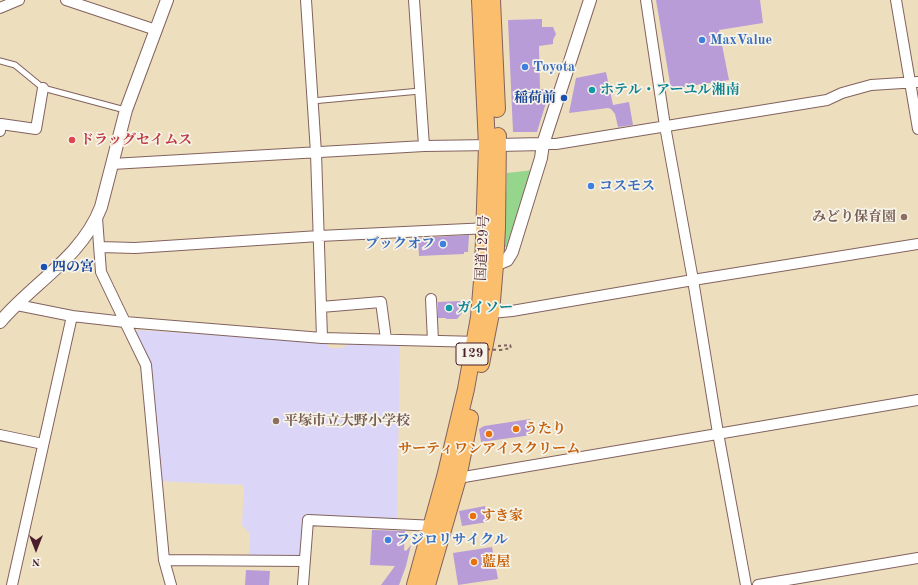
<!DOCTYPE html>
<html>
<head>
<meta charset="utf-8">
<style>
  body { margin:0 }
  #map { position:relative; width:918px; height:585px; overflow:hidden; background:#eddfbe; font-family:"Old Standard TT",serif }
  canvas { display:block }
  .north { position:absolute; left:16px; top:529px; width:40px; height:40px; -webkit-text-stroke:3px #f7f3e8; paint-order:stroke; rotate:180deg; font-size:11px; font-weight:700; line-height:16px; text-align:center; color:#4a1f2b }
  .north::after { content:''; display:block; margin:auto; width:14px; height:18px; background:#4a1f2b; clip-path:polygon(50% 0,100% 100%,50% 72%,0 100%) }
</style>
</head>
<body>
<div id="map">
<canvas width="918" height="585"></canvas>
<div class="north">N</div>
</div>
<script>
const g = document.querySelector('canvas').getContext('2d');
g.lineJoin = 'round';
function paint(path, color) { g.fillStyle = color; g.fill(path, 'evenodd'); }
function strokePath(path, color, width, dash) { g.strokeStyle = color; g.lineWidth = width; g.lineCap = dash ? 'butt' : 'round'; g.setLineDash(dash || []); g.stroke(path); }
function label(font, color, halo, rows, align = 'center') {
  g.font = font + ' "Old Standard TT","Noto Serif JP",serif'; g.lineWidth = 3.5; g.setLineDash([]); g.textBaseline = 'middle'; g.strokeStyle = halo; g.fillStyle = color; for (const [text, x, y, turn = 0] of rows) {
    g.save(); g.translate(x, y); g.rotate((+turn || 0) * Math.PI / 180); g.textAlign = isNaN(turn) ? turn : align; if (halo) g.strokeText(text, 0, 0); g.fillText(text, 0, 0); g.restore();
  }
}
paint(new Path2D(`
  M137 330 325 342 330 348H343L349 343 400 345 397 521 306 517 303 555 300 558 249 556 250 534 242 525 244 485 156 481 149 361 135 334Z`), '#dbd6f7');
paint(new Path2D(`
  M533 170 509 247H505L504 245 507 173Z`), '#95d68c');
paint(new Path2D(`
  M656 0H760L763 23 719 30 729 80 671 89Z
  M542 19V27H553L556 34 553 40V44L539 46 540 89 550 90 537 132H513L508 20Z
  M606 72 613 105 629 102 633 125 618 127 615 114 611 109 608 108 569 113 576 78Z
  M469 235 468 252H464V254L419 256 418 238Z
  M461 301 462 313 457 319H446V318H438V302Z
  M530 419 532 435 481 442 479 429 484 426Z
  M485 506 488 522 462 526 459 511Z
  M372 530 405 531 404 550 406 551 411 545 406 566 399 585H381L395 566 370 565Z
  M492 547 498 579 458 585 453 553Z
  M246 570 270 571 269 585H245Z`), '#b79cd8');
const service = new Path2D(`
  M0 61 15 65 43 88 125 110
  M312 101 420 91`);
const minor = new Path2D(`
  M66 0 156 30
  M306 0 316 153 322 338
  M414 0 424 146
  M646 0 665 126 693 280 718 433 746 585
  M896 0 918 129
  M0 8 19 0
  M0 131 1 124 36 129 43 88
  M543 144H556L827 100 842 93 871 85 918 82
  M112 164 424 146 492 145
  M97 218 101 272 125 322 146 365 164 560 171 585
  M100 247 135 248 319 236 489 228
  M431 299 433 341
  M17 305 72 316 125 322 322 338 479 342
  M321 307 381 302 386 339
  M491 313 512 311 693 280 918 244
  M0 435 43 444
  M458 478 918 400
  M164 560 304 561
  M12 585 72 316
  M303 585 308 520 436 526
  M758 585 918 558`);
const tertiary = new Path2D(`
  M498 145 543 144
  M495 265 507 260 512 252 541 158 543 144 590 0
  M0 322C33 283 82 257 101 207L126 110 167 0`);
const trunk = new Path2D(`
  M492 0 497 109
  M481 364 491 313 495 265 497 228 498 136
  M415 585 445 477 466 389 479 317 483 269 487 145 480 0
  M427 585 458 478 470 418`);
strokePath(service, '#83625e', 7);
strokePath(minor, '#83625e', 12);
strokePath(tertiary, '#83625e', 14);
strokePath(trunk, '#83625e', 18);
strokePath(new Path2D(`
  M498 346 510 345 511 348 501 350`), '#83625e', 2, [3, 3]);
strokePath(service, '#fff', 5);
strokePath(minor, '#fff', 10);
strokePath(tertiary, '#fff', 12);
strokePath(trunk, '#fabe6d', 16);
strokePath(new Path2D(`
  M457 348 501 350`), '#83625e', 2, [3, 3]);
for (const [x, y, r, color] of [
  [702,40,4,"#3f7fe0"],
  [525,67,4,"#3f7fe0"],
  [592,90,4,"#0f9aa8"],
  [564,98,4,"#1a4fb4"],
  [72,140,4,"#e0444e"],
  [591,186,4,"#3f7fe0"],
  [904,217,4,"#8d6e63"],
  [443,244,4,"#3f7fe0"],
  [44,267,4,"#1a4fb4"],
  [449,308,4,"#0f9aa8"],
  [276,421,4,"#8d6e63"],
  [516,429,4,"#e8710a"],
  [489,434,4,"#e8710a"],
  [473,516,4,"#e8710a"],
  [388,540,4,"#3f7fe0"],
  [474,562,4,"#e8710a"]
]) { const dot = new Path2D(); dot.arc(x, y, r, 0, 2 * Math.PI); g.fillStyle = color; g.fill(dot); strokePath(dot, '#f7f3e8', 1.5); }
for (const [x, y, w] of [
  [472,354,32]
]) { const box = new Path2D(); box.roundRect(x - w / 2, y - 11, w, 22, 3); g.fillStyle = '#f7f3e8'; g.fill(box); strokePath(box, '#4a1f2b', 1); }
label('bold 13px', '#4a1f2b', null, [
  ["129",472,354]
]);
label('bold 14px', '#366cbe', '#f7f3e8', [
  ["MaxValue",710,40],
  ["Toyota",533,67],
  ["コスモス",599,186],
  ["ブックオフ",435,244,"right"],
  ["フジロリサイクル",396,540]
], 'left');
label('bold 14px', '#0d838f', '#f7f3e8', [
  ["ホテル・アーユル湘南",600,90],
  ["ガイソー",457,308]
], 'left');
label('bold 14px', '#164399', '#f7f3e8', [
  ["稲荷前",556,98],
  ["四の宮",52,267,"left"]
], 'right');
label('bold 14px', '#be3a42', '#f7f3e8', [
  ["ドラッグセイムス",80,140]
], 'left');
label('bold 14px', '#785e54', '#f7f3e8', [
  ["みどり保育園",896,217],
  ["平塚市立大野小学校",284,421,"left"]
], 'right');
label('14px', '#4a1f2b', '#f7f3e8', [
  ["国道129号",483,248,-87]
]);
label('bold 14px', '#c56008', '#f7f3e8', [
  ["うたり",524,429],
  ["サーティワンアイスクリーム",489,449,"center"],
  ["すき家",481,516],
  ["藍屋",482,562]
], 'left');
</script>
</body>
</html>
